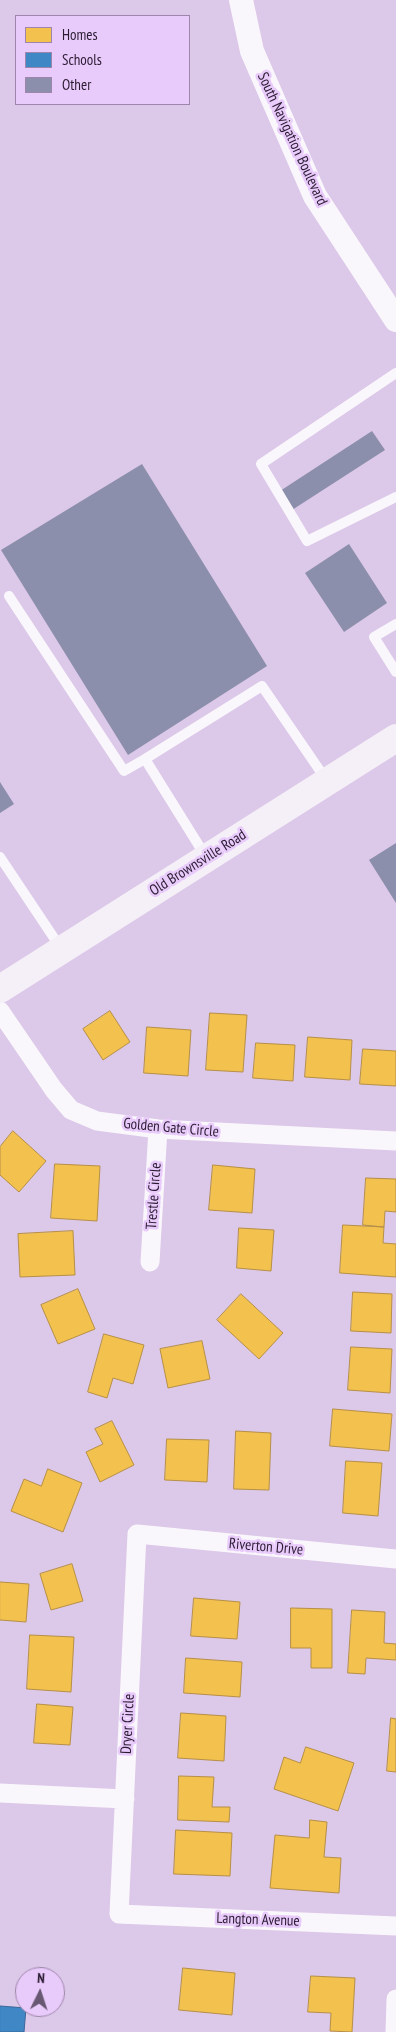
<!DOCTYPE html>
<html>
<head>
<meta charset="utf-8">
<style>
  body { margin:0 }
  #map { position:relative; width:396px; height:2032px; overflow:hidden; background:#dcc8e8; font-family:"PT Sans Narrow",sans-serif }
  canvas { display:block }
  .legend { position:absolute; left:15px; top:15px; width:175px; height:90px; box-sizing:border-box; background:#e9cbfb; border:1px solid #9d85ab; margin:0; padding:6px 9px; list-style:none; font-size:15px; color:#2a1b32 }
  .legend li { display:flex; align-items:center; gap:10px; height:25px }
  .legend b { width:25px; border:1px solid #9d85ab }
  .north { position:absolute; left:15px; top:1967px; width:50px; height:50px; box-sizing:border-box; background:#e9cbfb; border:1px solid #9d85ab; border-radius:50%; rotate:4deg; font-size:14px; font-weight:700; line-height:20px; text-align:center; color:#2a1b32 }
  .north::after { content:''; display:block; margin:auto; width:18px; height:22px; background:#685872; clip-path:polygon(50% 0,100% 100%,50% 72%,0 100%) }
</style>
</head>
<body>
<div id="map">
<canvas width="396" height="2032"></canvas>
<ul class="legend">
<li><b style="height:14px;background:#f2c14e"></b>Homes</li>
<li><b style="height:14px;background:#3f88c5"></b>Schools</li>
<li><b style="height:14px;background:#8c8fab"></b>Other</li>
</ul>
<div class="north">N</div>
</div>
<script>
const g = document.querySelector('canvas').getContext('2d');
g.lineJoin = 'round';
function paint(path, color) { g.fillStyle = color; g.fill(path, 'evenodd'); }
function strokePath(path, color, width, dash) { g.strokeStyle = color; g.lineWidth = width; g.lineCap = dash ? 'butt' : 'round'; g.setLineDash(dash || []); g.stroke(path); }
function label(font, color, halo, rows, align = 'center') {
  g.font = font + ' "PT Sans Narrow",sans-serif'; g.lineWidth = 5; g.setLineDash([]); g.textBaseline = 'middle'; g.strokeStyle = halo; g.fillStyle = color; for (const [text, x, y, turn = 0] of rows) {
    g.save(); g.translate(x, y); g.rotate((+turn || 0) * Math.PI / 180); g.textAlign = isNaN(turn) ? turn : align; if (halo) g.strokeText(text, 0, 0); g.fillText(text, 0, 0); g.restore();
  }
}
const homes = new Path2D(`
  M110 1011 130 1042 103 1060 83 1029Z
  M210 1013 247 1015 243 1072 206 1070Z
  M147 1027 191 1030 188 1076 144 1073Z
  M308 1037 352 1040 350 1080 305 1077Z
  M256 1043 295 1045 293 1081 253 1078Z
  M363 1049 396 1051V1086L360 1084Z
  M13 1131 46 1161 19 1192 0 1175V1147Z
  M55 1164 100 1166 97 1221 51 1218Z
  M213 1165 255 1169 252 1213 209 1210Z
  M366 1178 396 1179V1212L385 1211 384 1227 363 1225Z
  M343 1225 384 1227 383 1243 396 1244V1277L340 1273Z
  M239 1228 274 1230 271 1271 237 1268Z
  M73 1231 75 1275 20 1277 18 1234Z
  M78 1289 95 1329 58 1344 41 1305Z
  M353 1292 392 1294 391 1333 351 1331Z
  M241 1294 283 1333 259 1359 217 1320Z
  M104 1334 144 1345 133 1384 113 1378 107 1398 88 1392Z
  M202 1341 210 1379 168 1388 160 1349Z
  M351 1347 392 1349 390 1393 348 1390Z
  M333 1409 392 1414 389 1451 330 1446Z
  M112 1421 134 1465 100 1482 86 1452 103 1444 95 1429Z
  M236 1431 271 1433 269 1490 234 1489Z
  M167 1439 209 1440 207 1482 165 1480Z
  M346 1461 382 1463 378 1516 343 1513Z
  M48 1469 82 1483 63 1532 11 1511 24 1479 41 1486Z
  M72 1564 83 1601 51 1610 40 1574Z
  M0 1582 29 1584 26 1622 0 1620Z
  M194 1598 240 1602 237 1639 191 1636Z
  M291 1608 332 1609V1668H311V1648H291Z
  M352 1610 385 1612 384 1643 396 1644V1660L366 1658 365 1674 348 1673Z
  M30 1635 74 1637 71 1692 27 1689Z
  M186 1658 242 1662 240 1697 184 1693Z
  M37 1704 73 1707 70 1745 34 1743Z
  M181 1713 226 1716 224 1761 178 1758Z
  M391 1718 396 1719V1772L387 1771Z
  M306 1747 354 1763 338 1811 274 1789 284 1757 300 1763Z
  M179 1776 214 1777 212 1807H230L229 1822 178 1820Z
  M310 1820 327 1822 324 1857 341 1858 339 1893 270 1888 275 1835 309 1838Z
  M176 1830 232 1833 230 1876 174 1874Z
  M183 1968 235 1973 232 2015 179 2010Z
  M311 1976 355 1978 352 2032 330 2031 331 2013 308 2012Z`);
paint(homes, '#f2c14e');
strokePath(homes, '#b68f46', 1);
const schools = new Path2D(`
  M0 2006 26 2008 24 2032H0Z`);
paint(schools, '#3f88c5');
strokePath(schools, '#396799', 1);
paint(new Path2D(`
  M372 431 385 450 292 510 280 491Z
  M142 464 267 666 128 755 1 550Z
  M349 544 387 603 344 632 305 573Z
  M0 782 14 804 0 813Z
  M396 843V903L369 860Z`), '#8c8fab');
strokePath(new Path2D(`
  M396 373 261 464 307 541 396 497
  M9 596 124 771 145 759
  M396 624 374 637 396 672
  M0 857 62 950
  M206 857 145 759 262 686 327 781`), '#faf7fc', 10);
strokePath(new Path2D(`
  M0 1011 54 1090 71 1110 97 1121 158 1129 396 1141
  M150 1262 158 1129
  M396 1559 137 1534 119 1914 396 1926
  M0 1793 125 1799
  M395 2032 396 1999`), '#faf7fc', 19);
strokePath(new Path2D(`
  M241 0 252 51 315 196 396 320`), '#faf7fc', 24);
strokePath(new Path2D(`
  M0 989 396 738`), '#f5f0f8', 28);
label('15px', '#2a1b32', '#e9cbfb', [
  ["South Navigation Boulevard",292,139,65],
  ["Old Brownsville Road",198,863,-32],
  ["Golden Gate Circle",171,1128,5],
  ["Trestle Circle",154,1196,-86],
  ["Riverton Drive",266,1547,5],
  ["Dryer Circle",128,1724,-87],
  ["Langton Avenue",258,1920,2]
]);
</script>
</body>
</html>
